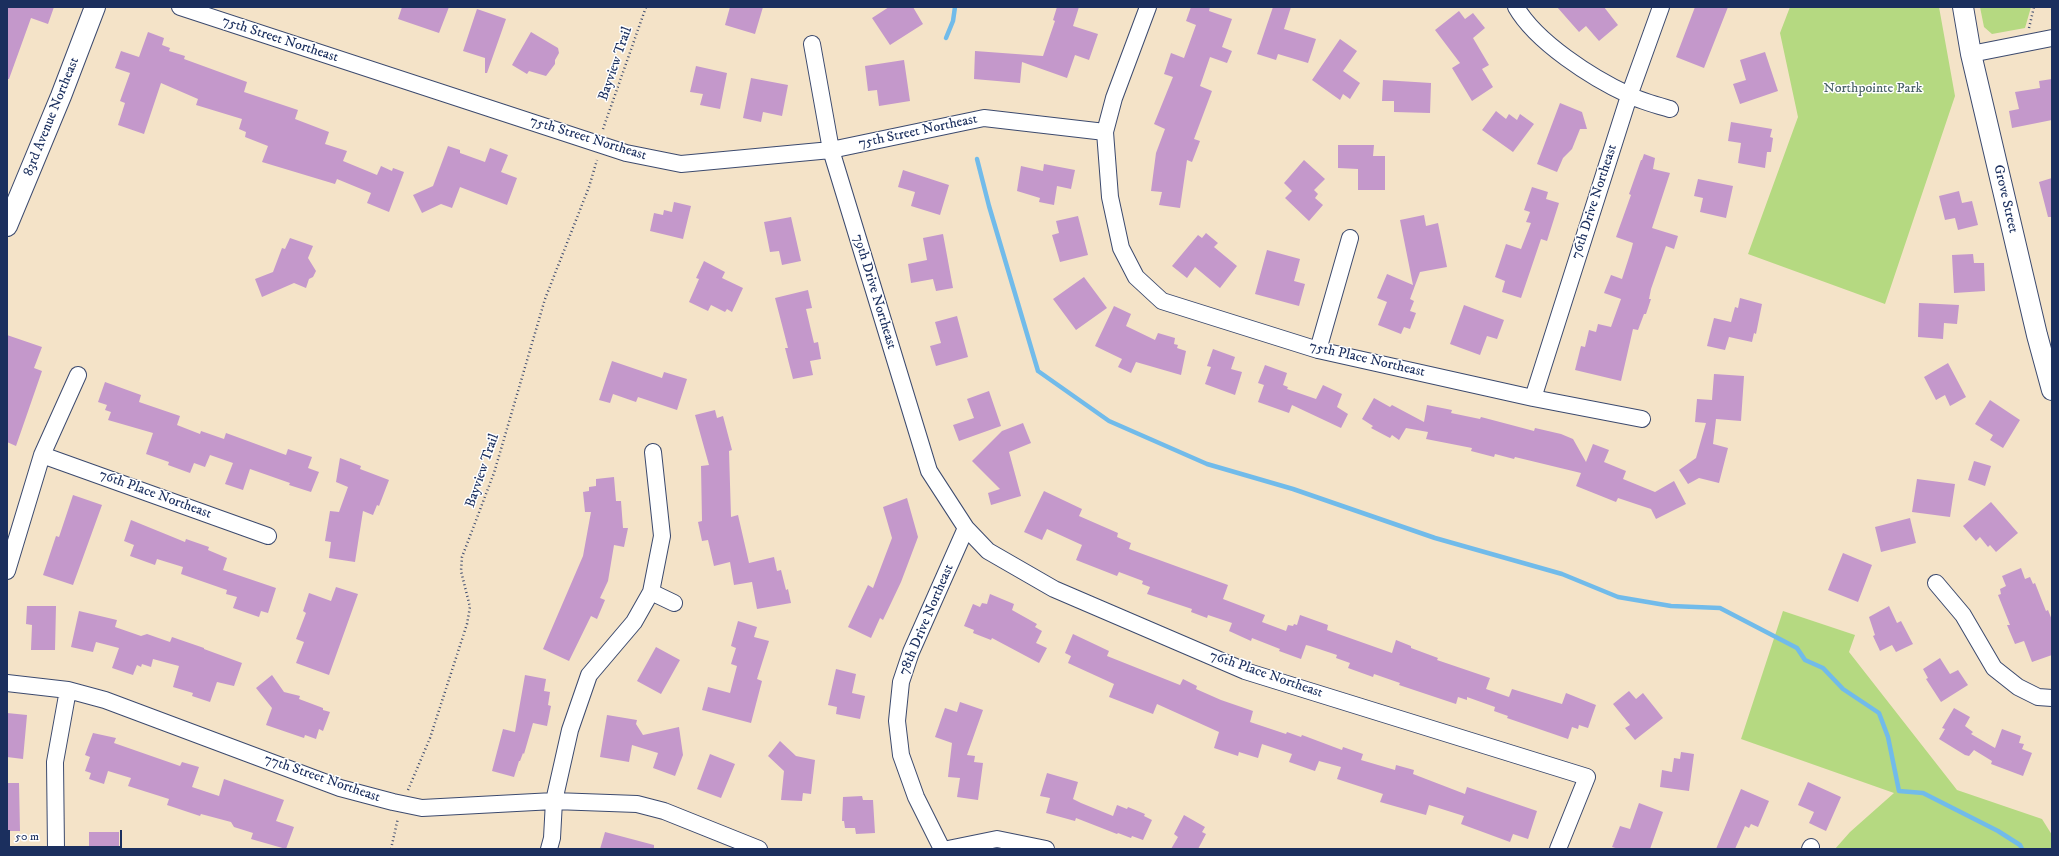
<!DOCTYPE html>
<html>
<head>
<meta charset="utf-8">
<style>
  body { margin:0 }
  #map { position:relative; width:2059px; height:856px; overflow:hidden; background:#f4e3c8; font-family:"IM FELL DW Pica",serif }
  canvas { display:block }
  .frame { position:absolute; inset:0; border:8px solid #1b2f5e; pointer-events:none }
  .scale { position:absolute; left:8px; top:830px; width:114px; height:18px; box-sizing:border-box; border:2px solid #1b2f5e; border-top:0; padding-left:5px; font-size:12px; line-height:14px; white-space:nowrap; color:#1b2f5e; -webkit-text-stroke:3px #fff; paint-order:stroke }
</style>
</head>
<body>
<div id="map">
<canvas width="2059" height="856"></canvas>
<div class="frame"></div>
<div class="scale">50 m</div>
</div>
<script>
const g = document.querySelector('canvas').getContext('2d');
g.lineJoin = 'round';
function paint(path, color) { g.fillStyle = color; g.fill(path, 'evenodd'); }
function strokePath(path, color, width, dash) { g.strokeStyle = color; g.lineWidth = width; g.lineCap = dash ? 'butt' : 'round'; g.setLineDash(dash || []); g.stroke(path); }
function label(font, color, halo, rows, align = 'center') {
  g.font = font + ' "IM FELL DW Pica",serif'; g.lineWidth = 3; g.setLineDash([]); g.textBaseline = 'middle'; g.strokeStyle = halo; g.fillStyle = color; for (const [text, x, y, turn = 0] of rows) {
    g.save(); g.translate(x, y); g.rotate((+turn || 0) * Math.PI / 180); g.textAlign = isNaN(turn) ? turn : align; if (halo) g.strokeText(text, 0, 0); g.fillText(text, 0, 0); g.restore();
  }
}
paint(new Path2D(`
  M1790 7H1939L1955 96 1885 304 1748 254 1798 117 1780 33Z
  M1980 7H2031L2025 28 1992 34 1984 27Z
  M1783 611 1855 635 1849 652 1957 790 2042 819 2052 835V849H1835L1850 832 1894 793 1741 739Z`), '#b5d981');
strokePath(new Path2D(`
  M946 38 953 21 955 7
  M977 159 989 206 1038 371 1109 421 1207 464 1293 489 1435 538 1562 574 1618 597 1671 606 1720 608 1797 648 1805 660 1823 668 1843 689 1879 713 1888 737 1899 791 1923 793 1998 831 2020 845 2022 849`), '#71bbea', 4.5);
paint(new Path2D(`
  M7 7H54L48 24 31 18 9 79H7Z
  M402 7H449L439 33 398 19Z
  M730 7H763L755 34 725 25Z
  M889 7H913L923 24 890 45 872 18Z
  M1057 7H1079L1073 26 1098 34 1089 60 1075 55 1067 78 1022 62 1020 83 974 79 975 51 1043 56 1055 21 1053 20Z
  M1191 7H1210L1209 11 1232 19 1222 47 1232 51 1227 63 1210 57 1200 86 1212 91 1194 139 1200 141 1192 162 1187 160 1180 208 1159 205 1162 192 1151 191 1156 153 1165 129 1154 124 1173 77 1164 74 1171 53 1184 58 1196 25 1186 21Z
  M1273 7H1291L1284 29 1316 39 1308 63 1278 54 1276 60 1257 54Z
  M1557 7H1604L1618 25 1599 41 1586 26 1579 32Z
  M1695 7H1728L1704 68 1676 57Z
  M477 9 506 19 487 73H485V58L463 51Z
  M1459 11 1465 19 1473 13 1485 28 1473 38 1489 65 1482 69 1493 87 1472 101 1452 68 1460 63 1435 30Z
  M148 32 164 38 162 45 170 48 169 51 185 56 184 59 247 82 244 92 298 110 295 119 329 132 325 144 347 151 343 161 377 175 381 166 392 171 393 168 404 172 389 212 367 203 371 193 337 179 335 184 262 162 268 146 245 137 246 132 239 129 242 119 196 105 198 99 161 83 144 134 118 125 125 103 120 101 130 73 115 68 121 51 139 57Z
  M531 32 558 48 559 53 555 60V64L546 76 529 71 527 74 512 65Z
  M1340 39 1357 51 1343 71 1360 83 1350 99 1343 94 1340 100 1312 80Z
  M1765 52 1778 91 1740 104 1733 84 1746 80 1740 60Z
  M904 60 910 101 879 106 877 90 868 91 865 66Z
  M696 66 727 73 720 109 700 105 703 94 690 92Z
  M751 78 788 85 782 116 763 112 761 122 743 118Z
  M2052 79V120L2012 128 2009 111 2019 109 2015 92 2040 88 2039 81Z
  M1383 80 1431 83 1430 113 1394 112V101H1382Z
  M1560 103 1582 112 1587 129H1580L1572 149 1563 158 1557 172 1537 164Z
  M1496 111 1506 119 1509 114 1517 120 1520 114 1534 124 1513 152 1482 130Z
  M1731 122 1772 129 1770 137 1773 138 1771 152H1767L1765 168 1738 163 1741 143 1728 141Z
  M1338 145H1374L1373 156H1385V190H1358V169L1338 168Z
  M448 146 460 150V153L485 162 490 148 508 155 501 172 517 178 507 205 460 187 452 208 441 204 422 213 413 195 433 186Z
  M1644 154 1655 158 1653 169 1670 173 1652 228 1678 236 1674 249 1666 246 1651 289 1649 299H1651L1646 314H1644L1638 330 1633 329 1621 381 1575 370 1581 346 1585 347 1589 330 1596 332 1598 324 1611 327 1621 299 1604 293 1611 275 1622 279 1631 251 1633 243 1616 237 1631 195 1629 194 1641 160H1642Z
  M1304 160 1325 179 1314 190 1318 194 1315 198 1323 205 1309 221 1285 198 1292 191 1284 183Z
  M1044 164 1075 170 1071 189 1057 186 1054 205 1039 202 1040 198 1017 191 1021 166 1043 171Z
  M903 170 949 185 940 215 911 206 915 192 898 187Z
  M2052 178V217H2048L2039 182Z
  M1698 179 1733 186 1726 218 1700 212 1703 198 1694 196Z
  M1532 187 1548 192 1546 199 1559 203 1547 241 1541 239 1521 298 1502 292 1505 281 1495 277 1506 244 1521 249 1531 223 1526 222 1530 212 1524 210Z
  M1959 191 1962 203 1972 201 1978 225 1958 230 1955 218 1945 220 1939 196Z
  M674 202 691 206 683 239 650 231 654 213 663 215 664 210 672 212Z
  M1424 215 1426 226 1438 223 1447 267 1420 272 1410 299 1414 301 1410 311 1416 313 1410 329 1404 327 1401 334 1378 325 1387 302 1377 298 1387 274 1413 285 1400 220Z
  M1078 216 1088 255 1060 262 1052 235 1059 233 1056 221Z
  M791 217 801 261 782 265 779 251 770 252 764 222Z
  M1206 233 1218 243 1214 247 1237 266 1220 288 1195 267 1187 278 1172 266 1198 235 1202 238Z
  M943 234 953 288 936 291 933 279 911 283 908 264 927 260 923 238Z
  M290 238 313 246 308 258 316 271 313 277 309 279 306 288 294 283 262 297 255 279 273 272 282 248 285 249Z
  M1267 250 1300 259 1294 281 1305 284 1299 306 1255 294Z
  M1973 254 1974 263H1984L1985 291 1954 293 1952 255Z
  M704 261 725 272 722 278 743 288 732 312 727 309 725 312 711 305 708 311 689 302 699 279 696 278Z
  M1084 277 1107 308 1076 330 1053 299Z
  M808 290 812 308 806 309 814 343 818 342 821 359 810 361 813 375 793 379 785 348H788L775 298Z
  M1740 298 1762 304 1756 334 1754 333 1752 342 1729 337 1725 350 1707 346 1714 318 1731 322 1735 307 1738 308Z
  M1919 303 1959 305 1957 324 1944 323 1943 339 1918 337Z
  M1464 305 1504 320 1497 339 1487 336 1480 355 1450 344Z
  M1114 306 1131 314 1126 326 1155 340 1158 333 1175 338 1174 344 1178 345 1177 348 1186 351 1181 375 1136 362 1131 373 1118 367 1122 359 1095 346Z
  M957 316 968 357 936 366 930 346 941 343 935 322Z
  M7 335 42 347 34 368 42 371 16 446 7 442Z
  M1213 349 1235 357 1231 369 1242 372 1235 395 1205 384 1211 367 1207 366Z
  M612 361 662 378 664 372 687 379 677 410 638 397 636 402 613 394 610 403 599 400Z
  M1948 363 1966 397 1950 406 1945 395 1936 400 1924 377Z
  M1265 365 1287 373 1283 385 1288 387 1287 389 1316 399 1323 385 1342 394 1337 407 1348 414 1341 428 1292 405 1289 413 1258 402 1264 385 1258 383Z
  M1714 374 1744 376 1741 421 1716 419 1713 444 1728 448 1719 483 1699 478 1688 484 1679 470 1696 458 1706 423 1695 422 1697 399 1712 400Z
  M105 382 141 395 139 402 180 416 177 425 200 434 201 431 224 439 226 433 286 455 288 449 312 457 308 468 319 472 311 492 289 485 290 483 250 469 243 490 225 484 233 463 210 455 205 467 194 463 190 473 168 465 169 462 146 454 153 433 108 420 111 412 105 410 107 405 98 402Z
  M989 391 1001 426 959 441 953 425 974 418 967 399Z
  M1374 398 1390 407 1392 405 1424 422 1427 405 1452 410 1451 413 1480 419 1481 417 1534 431 1535 428 1561 434 1573 439 1586 462 1593 444 1609 450 1604 462 1626 471 1623 479 1655 492 1674 481 1686 504 1656 519 1651 509 1618 498 1616 502 1576 486 1581 473 1515 457 1514 459 1495 454 1494 457 1471 451 1472 448 1426 439 1428 432 1406 428 1399 440 1392 435 1390 438 1371 428 1373 426 1362 419Z
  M1990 400 2020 420 2003 448 1990 440 1993 435 1975 424Z
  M715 410 717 418 723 416 732 450 729 451 731 517 738 515 749 563 774 557 777 571 781 570 786 590 788 589 791 603 757 609 752 582 734 585 730 562 714 566 708 540 702 541 698 522 702 521 701 466 709 465 695 415Z
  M1023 423 1031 443 1009 452 1021 496 991 505 988 493 1000 489 972 461 1002 431Z
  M340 458 361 466 360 469 389 480 379 506 377 505 373 515 363 511 355 562 329 558 331 542 325 541 330 511 339 512 348 487 336 482Z
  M1974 461 1991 466 1985 486 1968 480Z
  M614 477 616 501H621L623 528H628L624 547 614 545 608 581 600 598 605 600 597 619 591 616 569 661 543 649 583 556 591 512H585L583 492 589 491V487L596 486V479Z
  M1917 479 1955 484 1950 517 1912 512Z
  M1044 491 1082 509 1079 516 1118 533 1117 537 1131 543 1129 549 1228 585 1223 599 1265 615 1262 622 1286 631 1288 625 1293 626 1294 624 1297 625 1300 615 1328 625 1327 630 1392 653 1396 640 1411 646V648L1438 658 1437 660 1490 678 1486 689 1509 697 1512 689 1562 704 1566 693 1596 705 1588 728 1579 725 1578 729 1572 727 1568 739 1507 718 1508 716 1494 711 1495 707 1467 697V700L1458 697 1456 704 1399 685 1400 683 1374 674 1373 677 1348 668 1350 663 1336 658 1337 655 1310 646 1306 645 1301 659 1279 651 1280 649 1252 638 1251 641 1229 631 1232 623 1208 615 1207 618 1191 612 1192 609 1147 594 1150 587 1142 584 1143 581 1119 572 1117 576 1076 560 1082 545 1047 529 1042 540 1024 532Z
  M73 495 102 505 73 585 43 575 56 536 59 537Z
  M907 498 918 537 901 582 883 620 880 618 871 638 848 627 868 585 873 588 892 538 883 507Z
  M1991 502 2018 533 1996 552 1990 545 1988 547 1980 537 1976 541 1963 526Z
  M1910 518 1916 543 1881 552 1875 527Z
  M131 520 185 542 186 539 209 547 208 550 227 558 223 570 276 588 268 613 261 611 259 617 233 608 237 597 226 594 227 590 181 574 183 567 157 559 155 565 130 556 134 545 124 541Z
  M1843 553 1872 565 1858 602 1828 590Z
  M2021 568 2025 579 2030 577 2033 584 2035 583 2046 611 2048 610 2052 620V655L2032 662 2024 641 2015 644 2007 625H2010L1998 595 2001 594 2000 589 2006 586 2002 576Z
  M336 587 358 594 329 675 296 663 304 642 296 639 306 613 303 611 309 593 331 601Z
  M990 594 1014 604 1012 610 1037 624 1035 627 1042 631 1036 643 1047 648 1039 663 992 638 991 640 973 633 974 630 964 626 973 604 980 607 982 603 987 604Z
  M27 606H56L55 650H31L32 625 26 624Z
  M1889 606 1897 623 1901 621 1913 644 1896 652 1892 645 1880 651 1873 636 1875 635 1869 617Z
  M79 611 117 620 115 627 141 636 147 634 170 642 172 637 204 648V649L242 663 234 686 217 682 210 702 192 696 193 693 173 687 179 666 153 659 151 667 142 664 141 667 137 665 133 675 112 668 119 648 96 642 93 652 71 647Z
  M738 621 757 627 754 637 769 641 757 679 762 681 751 723 702 710 708 687 730 693 737 666 731 664 736 648 731 646Z
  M1073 634 1109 651 1107 656 1180 685 1183 679 1197 686 1196 689 1221 700 1253 711 1250 722 1286 734 1287 732 1301 737 1302 735 1342 750 1343 747 1363 754 1361 760 1395 770 1396 765 1414 770 1413 774 1465 794 1467 787 1537 811 1528 839 1513 834 1510 842 1461 824 1464 816 1429 805 1426 815 1380 802 1383 794 1337 779 1341 767 1319 761 1315 771 1289 762 1292 754 1262 744 1258 758 1239 752 1238 756 1214 748 1219 732 1157 704 1153 714 1109 697 1114 684 1068 663 1071 656 1065 653Z
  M656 647 680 660 661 694 637 681Z
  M1940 658 1950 674 1958 670 1968 685 1941 702 1926 679 1928 678 1923 669Z
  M836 669 856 674 852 693 865 696 860 719 836 714 837 707 828 705Z
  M272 675 284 692 300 696 299 699 323 708V710L330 712 323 731 319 729 316 739 305 735 304 738 266 725 272 708 256 688Z
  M525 675 546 679 544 691 550 692 548 705 551 706 547 726 533 723 524 754 523 753 520 761H519L514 777 492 771 503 729 515 732Z
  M1629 691 1636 699 1643 693 1663 718 1635 740 1625 728 1630 725 1613 704Z
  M960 702 983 710 967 755 975 756 974 762 983 763 978 800 957 797 960 778 948 777 952 743 935 737 945 708 957 712Z
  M1954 708 1970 717 1965 726 1973 732 1971 734 1995 748 2002 729 2021 736 2019 743 2024 744 2022 749 2032 753 2023 776 1991 764 1992 761 1974 750 1969 756 1965 755 1939 739 1945 729 1942 728Z
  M7 713 27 715 23 759 7 757Z
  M607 715 637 720 636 724 643 735 679 727 683 755 675 776 653 768 658 753 632 745 629 762 600 757Z
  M93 733 116 738 114 743 180 766 182 762 199 767 192 787 219 796 224 779 284 800 276 821 294 827 286 849 251 839 253 833 234 827 231 822 201 814 200 816 167 805 169 799 128 786 131 778 108 771 104 784 89 779 91 773 85 771 90 757 85 755Z
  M780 741 796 756 815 760 811 794 803 793 802 801 781 800 784 771 768 756Z
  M1681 752 1694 754 1689 791 1660 787 1662 770 1672 772 1674 758 1680 759Z
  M710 754 735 764 721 798 697 789Z
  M1047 773 1078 782 1073 799 1081 803 1113 816 1117 805 1127 809 1128 807 1145 814 1144 816 1152 820 1143 840 1132 836 1131 838 1118 833 1117 834 1076 818 1075 821 1046 813 1050 798 1040 796Z
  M1808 782 1841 797 1826 831 1809 823 1814 812 1798 805Z
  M7 783H19L20 831H7Z
  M1741 789 1769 801 1758 827 1751 824 1749 828 1745 826 1735 849H1716Z
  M862 796 863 800H873L875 833 856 834 855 828H845L844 821H842L843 797Z
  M1639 803 1663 812 1650 849H1619L1612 847 1620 826 1630 829Z
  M1184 815 1205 827 1202 832 1206 834 1198 849H1171L1178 837 1174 834Z
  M89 832H119V849H89Z
  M605 832 654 845V849H600Z`), '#c498cb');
const minor = new Path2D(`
  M180 7 626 153 681 164 831 150 984 118 1105 132
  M1148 7 1114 98 1105 132 1110 197 1121 248 1136 277 1162 301 1318 350 1533 398 1642 419
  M1516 7C1536 42 1592 78 1629 95 1641 101 1656 105 1670 109
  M812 44 831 150 929 471 966 528 988 551 1054 589 1245 671 1587 777 1558 849
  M1971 54 2052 38
  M1318 350 1350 238
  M1533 398 1629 96 1661 7
  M42 455 268 536
  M7 571 42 455 78 375
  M1936 583 1963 615 1994 668 2018 687 2038 697 2052 698
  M651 592 674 603
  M7 683 68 690 105 700 340 788 393 802 422 808 554 801 637 804 664 811 759 849
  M56 849 55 762 68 690
  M549 849 552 838 554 801 570 730 589 675 634 622 651 592 662 536 653 452
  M942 849 916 797 901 755 897 721 901 682 911 652 966 528
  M948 849 997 839 1046 849
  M1810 849 1811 847`);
const tertiary = new Path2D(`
  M1963 7 1971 54 2037 335 2052 390
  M7 226 61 96 95 7`);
strokePath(minor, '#3c4a6e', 18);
strokePath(tertiary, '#3c4a6e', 22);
strokePath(new Path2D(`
  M2029 28 2034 7
  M603 129 646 7
  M408 790 430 738 467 624 470 607 461 571 462 557 494 473 545 299 589 187 597 160
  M391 849 398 818`), '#3c4a6e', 2.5, [1, 3]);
strokePath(minor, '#fff', 16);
strokePath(tertiary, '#fff', 20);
label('14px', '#1b2f5e', '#fff', [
  ["75th Street Northeast",280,40,18],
  ["Bayview Trail",616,64,-71],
  ["83rd Avenue Northeast",52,117,-68],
  ["75th Street Northeast",918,132,-12],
  ["75th Street Northeast",588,139,17],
  ["Grove Street",2005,199,77],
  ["76th Drive Northeast",1595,202,-72],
  ["79th Drive Northeast",874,292,73],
  ["75th Place Northeast",1367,360,13],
  ["Bayview Trail",483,471,-71],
  ["76th Place Northeast",155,495,20],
  ["78th Drive Northeast",927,620,-67],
  ["76th Place Northeast",1266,675,19],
  ["77th Street Northeast",322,779,19]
]);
label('14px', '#496268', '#fff', [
  ["Northpointe Park",1873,89]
]);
</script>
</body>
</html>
